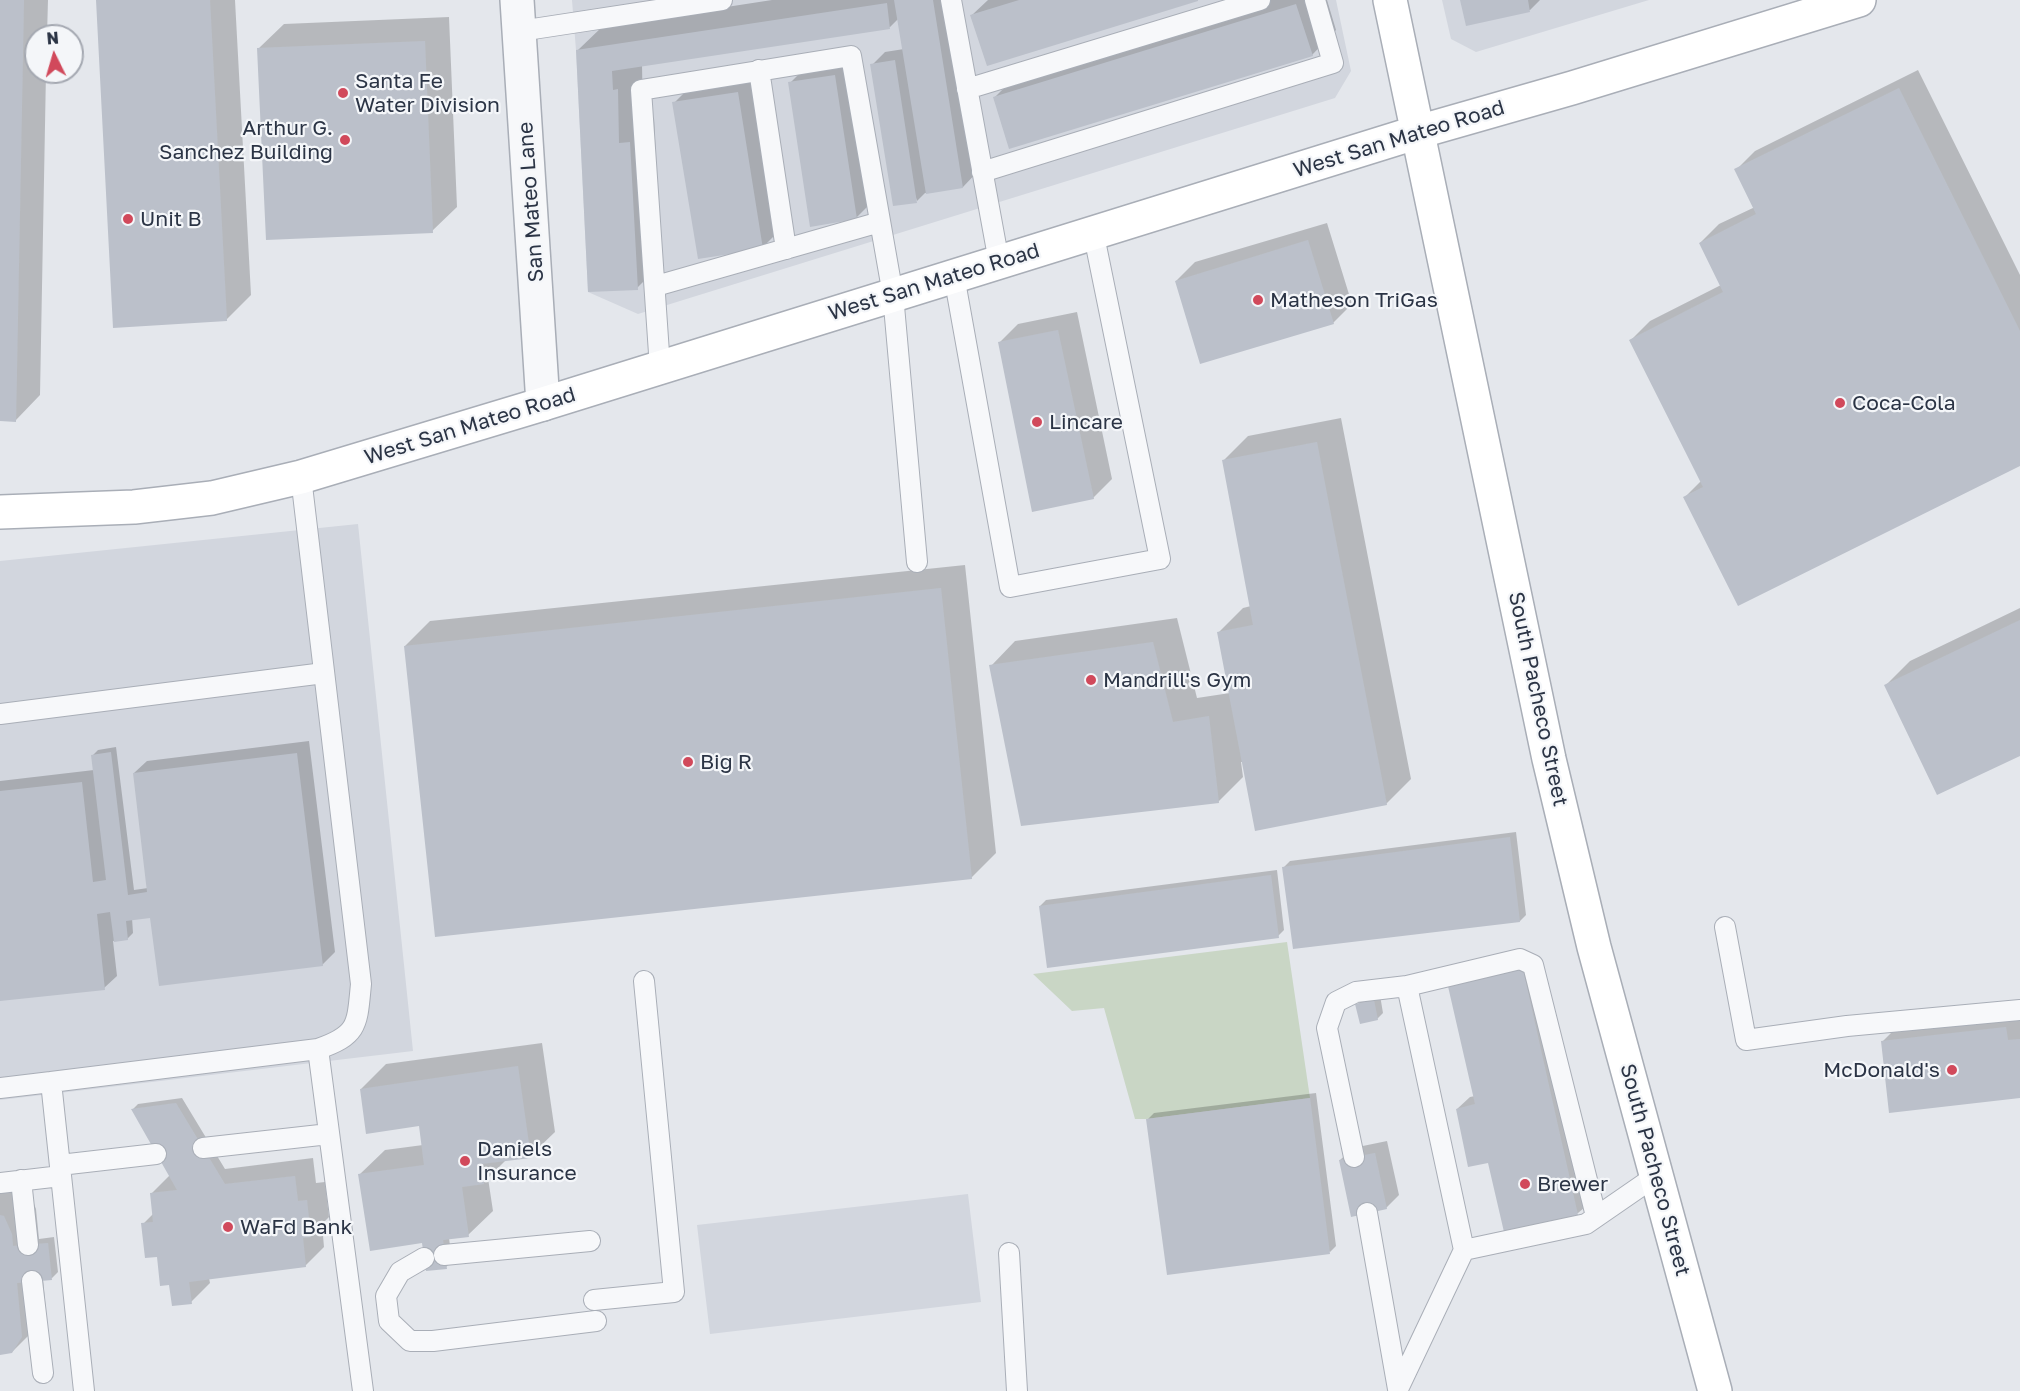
<!DOCTYPE html>
<html>
<head>
<meta charset="utf-8">
<style>
  body { margin:0 }
  #map { position:relative; width:2020px; height:1391px; overflow:hidden; background:#e4e7ec; font-family:"Golos Text",sans-serif }
  canvas { display:block }
  .north { position:absolute; left:24px; top:24px; width:60px; height:60px; box-sizing:border-box; background:#f4f6f9; border:2px solid #a4a8b1; border-radius:50%; rotate:355deg; font-size:16px; font-weight:700; line-height:24px; text-align:center; color:#2b3445 }
  .north::after { content:''; display:block; margin:auto; width:21px; height:27px; background:#d1495b; clip-path:polygon(50% 0,100% 100%,50% 72%,0 100%) }
</style>
</head>
<body>
<div id="map">
<canvas width="2020" height="1391"></canvas>
<div class="north">N</div>
</div>
<script>
const g = document.querySelector('canvas').getContext('2d');
g.lineJoin = 'round';
function paint(path, color) { g.fillStyle = color; g.fill(path, 'evenodd'); }
function strokePath(path, color, width, dash) { g.strokeStyle = color; g.lineWidth = width; g.lineCap = dash ? 'butt' : 'round'; g.setLineDash(dash || []); g.stroke(path); }
function label(font, color, halo, rows, align = 'center') {
  g.font = font + ' "Golos Text",sans-serif'; g.lineWidth = 4.5; g.setLineDash([]); g.textBaseline = 'middle'; g.strokeStyle = halo; g.fillStyle = color; for (const [text, x, y, turn = 0] of rows) {
    g.save(); g.translate(x, y); g.rotate((+turn || 0) * Math.PI / 180); g.textAlign = isNaN(turn) ? turn : align; if (halo) g.strokeText(text, 0, 0); g.fillText(text, 0, 0); g.restore();
  }
}
paint(new Path2D(`
  M572 0H1336L1351 71 1335 98 638 314 588 292 576 50Z
  M1442 0H1649L1476 52 1451 39Z
  M358 524 413 1051 0 1100V561Z
  M968 1194 981 1302 710 1334 697 1225Z`), '#d2d6de');
paint(new Path2D(`
  M1287 942 1310 1098 1146 1119H1135L1104 1008 1072 1011 1033 974Z`), '#c9d6c5');
paint(new Path2D(`
  M0 0H48L47 36H36V72H46L40 395 16 420H0Z
  M97 0H235L251 295 226 320Z
  M772 0H954L981 168 963 187 925 193 917 201 872 65 885 52 904 49 899 18 890 27 642 65 643 119 654 118 661 264 637 288 578 50 603 26Z
  M988 0H1195L972 15Z
  M1256 0H1327L1336 30 1312 55 995 97 1019 73Z
  M1462 0H1540L1530 10Z
  M449 17 457 207 432 231 259 48 284 24Z
  M854 57 875 199 856 218 790 83 809 64Z
  M1918 70 2020 275V464L1685 497 1701 481 1631 340 1650 321 1721 285 1700 243 1719 224 1755 207 1736 170 1755 151Z
  M756 74 781 229 762 248 674 103 693 84Z
  M1327 223 1352 304 1333 323 1176 281 1195 262Z
  M1077 312 1112 479 1093 498 999 343 1018 324Z
  M1341 418 1411 779 1386 804 1244 762H1241L1243 777 1218 802 991 666 1015 641 1177 618 1197 698 1230 693 1219 632 1243 608 1251 606 1223 461 1248 436Z
  M965 565 996 853 971 878 405 646 430 621Z
  M2020 608V754L1886 685 1910 661Z
  M309 741 335 952 322 965 151 914 132 918 133 933 127 939 113 941 117 976 104 988 0 1000V781L94 770 92 756 98 750 116 747 134 890 148 888 134 773 147 761Z
  M1516 832 1526 915 1520 921 1284 867 1290 861Z
  M1277 870 1284 930 1278 936 1040 906 1046 900Z
  M1528 960 1584 1208 1578 1213 1505 1230 1489 1160 1457 1109 1470 1097 1475 1096 1449 982Z
  M1380 995 1383 1013 1377 1019 1357 1005 1363 999Z
  M2020 1010V1097L1882 1042 1901 1023Z
  M542 1043 555 1132 530 1156 506 1160 488 1178 493 1211 468 1235 449 1238 452 1261 446 1267 360 1174 385 1150 423 1145 420 1124 361 1089 386 1064Z
  M1316 1093 1336 1246 1330 1252 1148 1119 1154 1113Z
  M182 1098 225 1169 313 1158 316 1183 325 1182 329 1217 322 1224 324 1247 305 1266 209 1278 210 1283 191 1302 170 1283 143 1224 154 1213 151 1194 170 1175 133 1109 138 1104Z
  M1387 1141 1399 1195 1386 1208 1340 1160 1353 1148Z
  M0 1189 29 1191 36 1209 39 1239 54 1237 58 1272 52 1278 43 1279 46 1311 37 1327 12 1352 0 1353Z`), '#0003');
paint(new Path2D(`
  M0 0H24L16 422 0 421Z
  M96 0H210L227 321 113 328Z
  M894 0H933L963 188 926 194Z
  M1019 0H1198V1L987 66 970 15Z
  M1460 0H1528L1530 12 1466 26Z
  M887 3 890 29 612 71 613 90 618 89 619 143 630 142 638 290 588 292 576 50Z
  M1296 4 1313 56 1009 149 993 97Z
  M425 41 433 233 266 240 257 48Z
  M895 60 917 203 893 206 870 64Z
  M835 75 857 219 810 227 788 82Z
  M1899 88 2020 331V466L1738 606 1683 497 1703 487 1629 340 1723 292 1699 243 1756 214 1734 169Z
  M738 92 763 249 698 259 672 102Z
  M1308 240 1334 324 1200 364 1175 281Z
  M1058 330 1094 499 1032 512 998 342Z
  M1317 442 1387 805 1255 831 1217 632 1253 625 1222 460Z
  M941 588 972 879 435 937 404 646Z
  M2020 620V756L1937 795 1884 685Z
  M1153 642 1173 722 1209 716 1219 803 1021 826 989 665Z
  M111 752 128 895 147 892 133 773 297 753 323 966 159 986 150 918 126 921 128 940 114 942 110 912 97 914 105 990 0 1001V791L82 782 93 882 106 880 91 755Z
  M1510 837 1520 922 1293 949 1282 867Z
  M1271 875 1279 938 1047 968 1039 906Z
  M1522 965 1578 1215 1504 1232 1488 1163 1468 1167 1456 1109 1475 1104 1447 982Z
  M1374 1000 1378 1020 1360 1024 1355 1004Z
  M2006 1027 2008 1040 2020 1039V1098L1889 1113 1881 1041Z
  M518 1066 531 1158 481 1164 484 1184 462 1187 469 1237 443 1240 447 1269 426 1271 422 1243 370 1251 358 1174 424 1165 419 1126 366 1134 360 1089Z
  M1310 1098 1330 1254 1167 1275 1146 1119Z
  M176 1103 225 1184 295 1176 298 1201 307 1200 311 1237 303 1238 306 1267 189 1282 192 1304 172 1306 169 1285 160 1286 157 1257 145 1258 141 1223 153 1222 150 1193 177 1190 131 1109Z
  M1375 1153 1387 1209 1351 1217 1339 1160Z
  M0 1215 4 1216 12 1234 13 1246 48 1243 52 1280 17 1283 22 1337 12 1353 0 1355Z`), '#bbc0ca');
const lane = new Path2D(`
  M951 0 999 262
  M520 31 722 0
  M759 70 786 249
  M967 89 1260 0
  M982 172 1333 63 1315 0
  M954 276 1010 587 1160 559 1093 231
  M656 286 880 222
  M660 368 641 90 851 56 893 295 917 562
  M301 477 361 984C357 1024 359 1035 318 1049
  M0 714 324 673
  M1725 927 1746 1040 1847 1026 2020 1010
  M1407 986 1464 1250
  M51 1082 318 1049 363 1391
  M0 1088 51 1082 84 1391
  M203 1148 329 1134
  M1354 1157 1327 1028 1336 1002 1356 992 1407 986 1520 959 1533 965 1596 1216
  M60 1165 156 1154
  M21 1180 28 1245
  M0 1183 61 1176
  M1367 1213 1398 1389
  M1009 1253 1017 1391
  M444 1255 590 1241
  M424 1258 400 1272 386 1296 389 1321 410 1341H433L596 1321
  M32 1281 43 1373
  M594 1300 674 1292 644 981
  M1398 1389 1464 1250 1586 1224 1657 1175`);
const street = new Path2D(`
  M517 0 543 404`);
const secondary = new Path2D(`
  M1390 0 1549 759 1594 947 1715 1391
  M0 512 134 507 212 498 301 477 543 404 1418 132 1572 88 1859 0`);
strokePath(lane, '#a9aeb7', 22);
strokePath(street, '#a9aeb7', 36);
strokePath(secondary, '#a9aeb7', 36);
strokePath(lane, '#f7f8fa', 20);
strokePath(street, '#f7f8fa', 33);
strokePath(secondary, '#fff', 33);
for (const [x, y, r, color] of [
  [343,93,6,"#d1495b"],
  [345,140,6,"#d1495b"],
  [128,219,6,"#d1495b"],
  [1258,300,6,"#d1495b"],
  [1840,403,6,"#d1495b"],
  [1037,422,6,"#d1495b"],
  [1091,680,6,"#d1495b"],
  [688,762,6,"#d1495b"],
  [1952,1070,6,"#d1495b"],
  [465,1161,6,"#d1495b"],
  [1525,1184,6,"#d1495b"],
  [228,1227,6,"#d1495b"]
]) { const dot = new Path2D(); dot.arc(x, y, r, 0, 2 * Math.PI); g.fillStyle = color; g.fill(dot); strokePath(dot, '#f4f6f9', 2); }
label('21px', '#2b3445', '#f4f6f9', [
  ["Santa Fe",355,81],
  ["Water Division",355,105],
  ["Arthur G.",333,128,"right"],
  ["Sanchez Building",333,152,"right"],
  ["Unit B",140,219],
  ["Matheson TriGas",1270,300],
  ["Coca-Cola",1852,403],
  ["Lincare",1049,422],
  ["Mandrill's Gym",1103,680],
  ["Big R",700,762],
  ["McDonald's",1940,1070,"right"],
  ["Daniels",477,1149],
  ["Insurance",477,1173],
  ["Brewer",1537,1184],
  ["WaFd Bank",240,1227]
], 'left');
label('21px', '#2b3445', '#f4f6f9', [
  ["West San Mateo Road",1399,139,-17],
  ["San Mateo Lane",531,202,-94],
  ["West San Mateo Road",934,282,-17],
  ["West San Mateo Road",470,426,-17],
  ["South Pacheco Street",1538,699,78],
  ["South Pacheco Street",1655,1170,75]
]);
</script>
</body>
</html>
